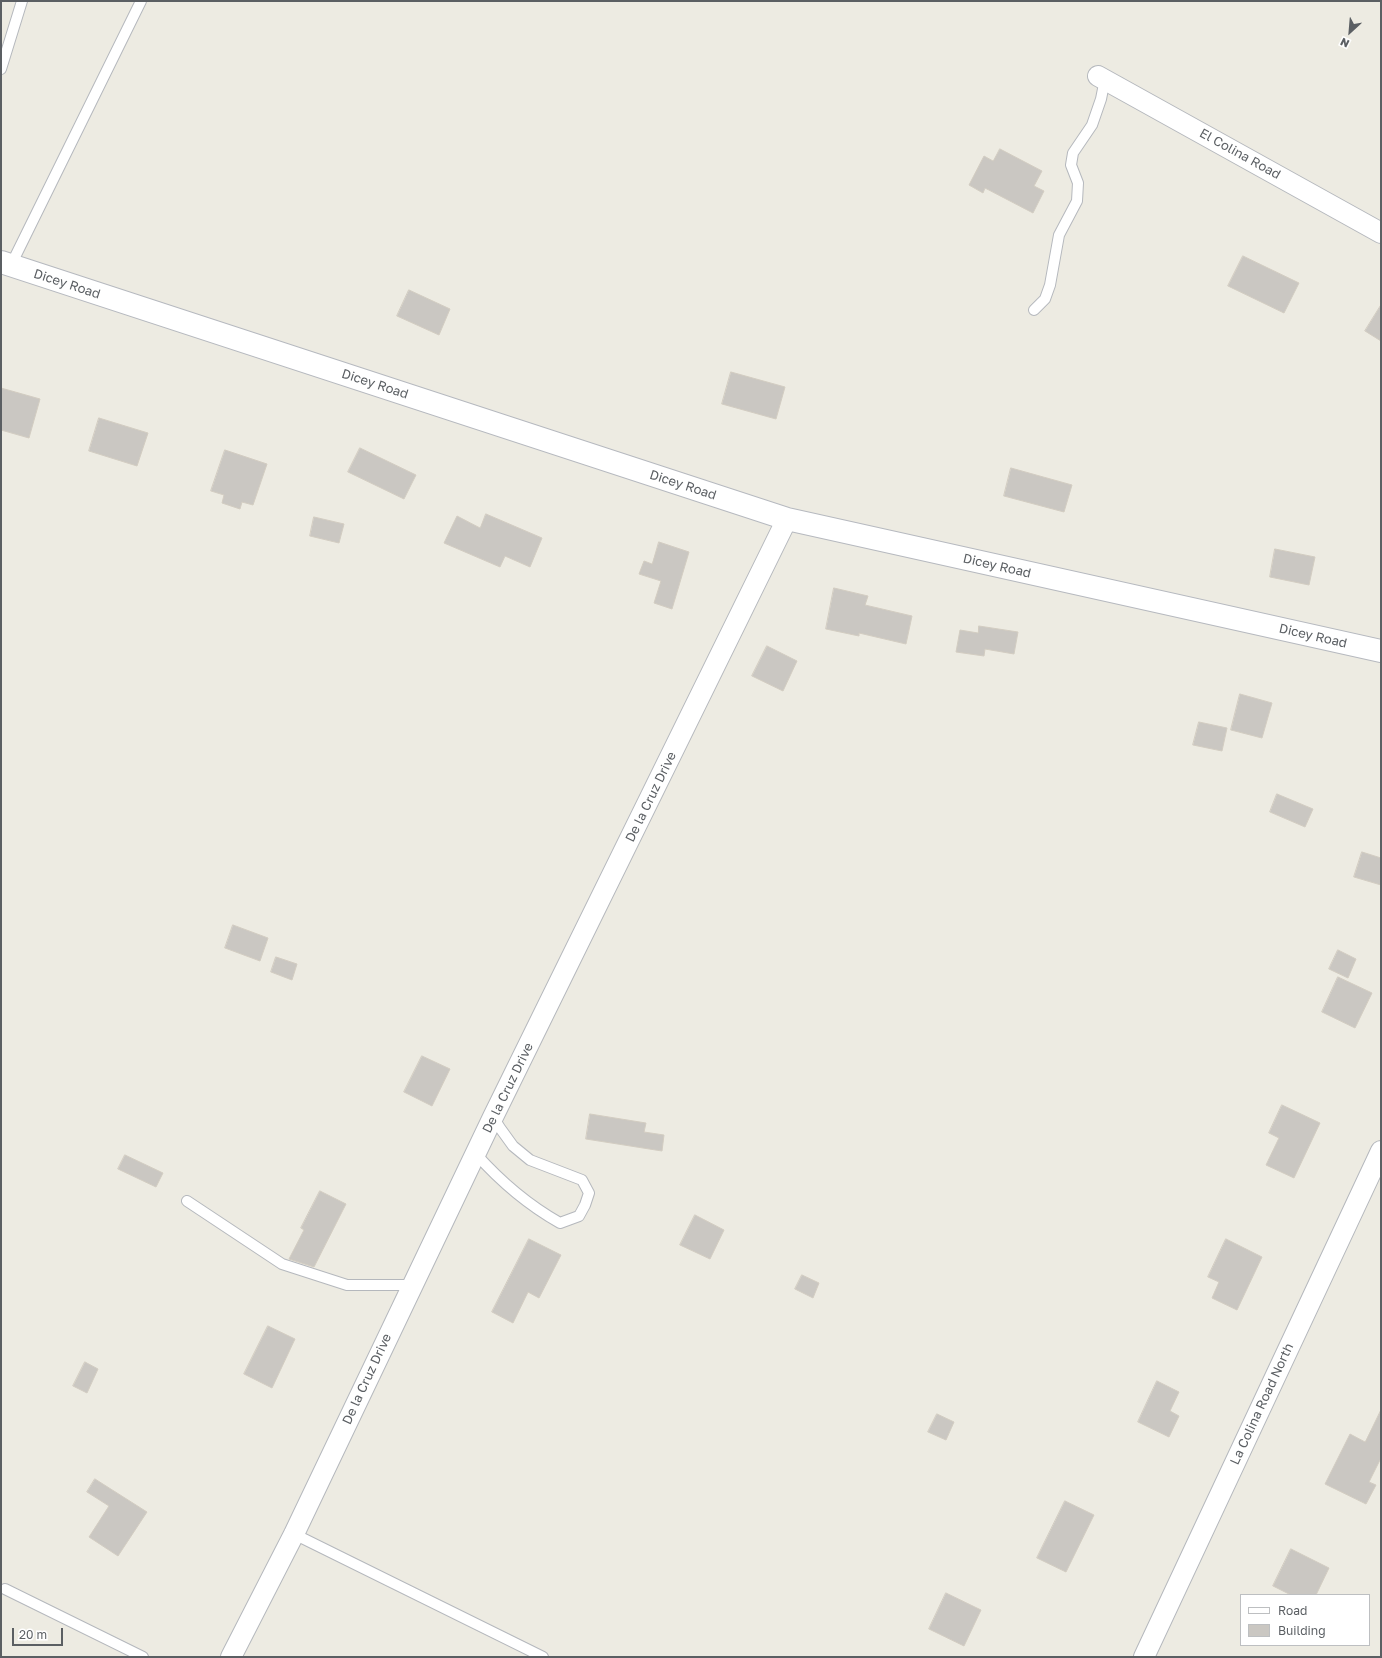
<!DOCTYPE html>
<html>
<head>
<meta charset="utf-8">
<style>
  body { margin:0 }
  #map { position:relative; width:1382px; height:1658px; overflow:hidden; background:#edebe2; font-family:"Golos Text",sans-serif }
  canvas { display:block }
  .frame { position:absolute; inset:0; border:2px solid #5b5f63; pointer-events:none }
  .legend { position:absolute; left:1240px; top:1594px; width:130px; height:52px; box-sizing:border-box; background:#fff; border:1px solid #bdbfc1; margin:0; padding:5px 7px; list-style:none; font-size:12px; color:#5b5f63 }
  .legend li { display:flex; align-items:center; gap:8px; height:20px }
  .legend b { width:20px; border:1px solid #bdbfc1 }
  .north { position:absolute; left:1330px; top:12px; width:40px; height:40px; -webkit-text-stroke:3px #fff; paint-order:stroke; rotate:206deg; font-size:11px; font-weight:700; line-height:16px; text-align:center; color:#5b5f63 }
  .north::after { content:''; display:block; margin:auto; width:14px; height:18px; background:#5b5f63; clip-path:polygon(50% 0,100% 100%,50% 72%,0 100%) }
  .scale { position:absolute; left:12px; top:1628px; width:51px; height:18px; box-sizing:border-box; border:2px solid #5b5f63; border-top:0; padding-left:5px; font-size:12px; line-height:14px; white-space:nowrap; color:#5b5f63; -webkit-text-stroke:3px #fff; paint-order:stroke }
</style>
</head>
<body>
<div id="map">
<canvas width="1382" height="1658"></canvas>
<div class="frame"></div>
<ul class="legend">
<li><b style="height:5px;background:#fff"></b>Road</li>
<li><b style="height:11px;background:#cac7c2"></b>Building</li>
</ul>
<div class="north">N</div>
<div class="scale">20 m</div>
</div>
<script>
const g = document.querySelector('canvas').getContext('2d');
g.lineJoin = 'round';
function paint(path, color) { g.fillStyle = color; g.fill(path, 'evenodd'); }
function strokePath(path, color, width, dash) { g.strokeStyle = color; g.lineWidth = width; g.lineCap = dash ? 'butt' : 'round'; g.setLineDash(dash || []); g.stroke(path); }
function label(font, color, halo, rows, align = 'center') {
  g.font = font + ' "Golos Text",sans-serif'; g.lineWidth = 4; g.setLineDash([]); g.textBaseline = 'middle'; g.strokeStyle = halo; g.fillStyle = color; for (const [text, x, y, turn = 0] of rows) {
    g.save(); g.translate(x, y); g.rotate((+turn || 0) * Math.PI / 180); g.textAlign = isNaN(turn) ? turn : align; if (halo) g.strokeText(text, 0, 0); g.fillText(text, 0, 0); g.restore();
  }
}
const building = new Path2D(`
  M1000 149 1042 171 1034 186 1044 191 1033 213 985 188 983 193 969 185 984 156 993 161Z
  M1243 256 1299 283 1284 313 1228 286Z
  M409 290 450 309 439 335 397 316Z
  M1381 305V341L1365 331Z
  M731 372 785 387 776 419 722 404Z
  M1 388 40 399 29 438 1 430Z
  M99 418 148 433 137 466 89 451Z
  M360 448 416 475 404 499 348 472Z
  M225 450 267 464 253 505 242 502 240 509 222 503 224 495 211 491Z
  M1011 468 1072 485 1064 512 1004 496Z
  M486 514 542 538 530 567 505 556 500 567 444 543 457 516 480 528Z
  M314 517 344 524 339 543 310 536Z
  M659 542 689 552 672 609 654 603 661 581 639 574 644 561 652 564Z
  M1275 549 1315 557 1309 585 1270 577Z
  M834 588 868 596 865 605 912 616 906 644 859 633V636L826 629Z
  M979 626 1018 632 1014 654 985 649 984 656 956 652 960 630 978 633Z
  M767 646 797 661 783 691 752 676Z
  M1240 694 1272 703 1262 738 1231 730Z
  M1199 722 1227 728 1222 751 1193 745Z
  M1277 794 1313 809 1305 827 1270 812Z
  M1362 852 1381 858V885L1354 877Z
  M233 925 268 938 260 961 225 948Z
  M1338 950 1356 959 1348 978 1329 969Z
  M276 957 297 964 292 980 271 972Z
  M1338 977 1372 993 1355 1028 1322 1012Z
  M422 1056 450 1069 432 1106 404 1092Z
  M1282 1105 1320 1123 1294 1178 1266 1165 1279 1138 1269 1133Z
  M590 1114 646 1123 644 1132 664 1135 662 1151 586 1139Z
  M125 1155 163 1173 156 1187 118 1169Z
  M320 1191 346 1204 314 1267 289 1259 304 1230 301 1228Z
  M695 1215 724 1230 710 1259 680 1245Z
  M529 1239 561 1255 539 1298 528 1292 513 1323 492 1312Z
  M1226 1239 1262 1257 1237 1310 1212 1298 1219 1282 1208 1277Z
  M802 1275 819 1283 813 1298 795 1289Z
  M268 1326 295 1339 272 1388 244 1374Z
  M85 1362 98 1369 87 1393 73 1386Z
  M1157 1381 1179 1392 1170 1411 1179 1416 1169 1437 1138 1422Z
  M1381 1410V1458L1369 1482 1376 1485 1366 1504 1325 1484 1350 1434 1365 1442Z
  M937 1414 954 1422 946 1440 928 1432Z
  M95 1479 147 1512 118 1556 89 1537 109 1506 87 1492Z
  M1065 1501 1094 1515 1066 1572 1037 1558Z
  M1291 1549 1329 1568 1316 1595H1291L1273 1586Z
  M946 1593 981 1610 964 1646 929 1629Z`);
paint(building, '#cac7c2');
strokePath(building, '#d2ccc1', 1);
const lane = new Path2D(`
  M1 69 22 1
  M11 265 141 1
  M1034 310 1045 299 1050 285 1059 235 1077 201 1078 183 1071 165 1073 153 1092 125 1101 99 1105 79
  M476 1154C501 1182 528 1205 560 1223L579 1216 585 1205 589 1193 582 1180 530 1160 513 1146 500 1128 493 1117
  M187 1201 282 1264 347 1285H412
  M294 1534 543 1657
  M5 1589 143 1657`);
const street = new Path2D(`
  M1098 76 1381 233
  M231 1657 294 1534 493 1117 787 519
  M1144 1657 1381 1151`);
const secondary = new Path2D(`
  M1 262 787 519 1381 651`);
strokePath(lane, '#b5b8bd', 12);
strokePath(street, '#b5b8bd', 22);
strokePath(secondary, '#b6b9bf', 24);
strokePath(lane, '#fff', 10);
strokePath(street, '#fff', 20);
strokePath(secondary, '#fff', 22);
label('13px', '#5b5f63', '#fff', [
  ["El Colina Road",1240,154,29],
  ["Dicey Road",67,284,18],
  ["Dicey Road",375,384,18],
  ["Dicey Road",683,485,18],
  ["Dicey Road",997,566,13],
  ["Dicey Road",1313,636,13],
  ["De la Cruz Drive",651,797,-64],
  ["De la Cruz Drive",508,1088,-64],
  ["De la Cruz Drive",367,1379,-65],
  ["La Colina Road North",1262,1404,-65]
]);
</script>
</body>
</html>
